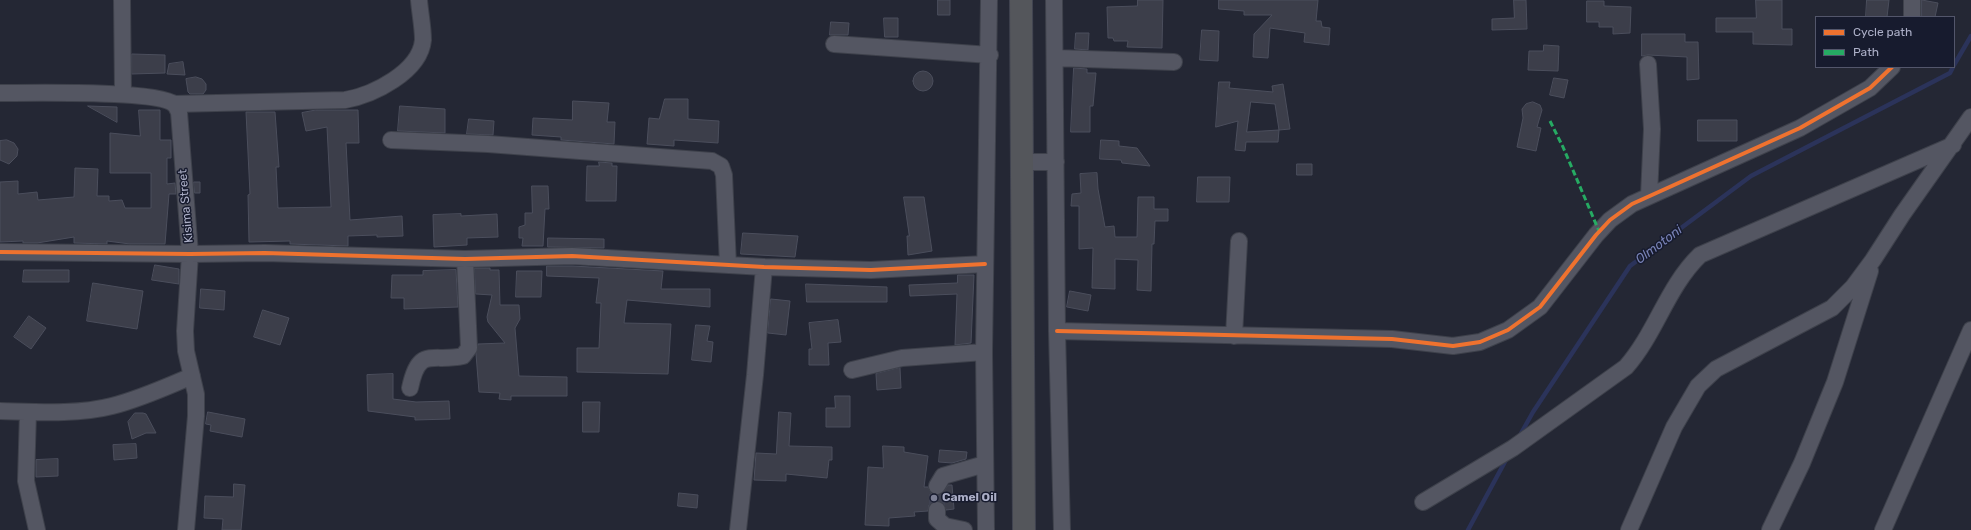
<!DOCTYPE html>
<html>
<head>
<meta charset="utf-8">
<style>
  body { margin:0 }
  #map { position:relative; width:1971px; height:530px; overflow:hidden; background:#242734; font-family:Rubik,sans-serif }
  canvas { display:block }
  .legend { position:absolute; left:1815px; top:16px; width:140px; height:52px; box-sizing:border-box; background:#171b2e; border:1px solid #53566b; margin:0; padding:5px 7px; list-style:none; font-size:12px; color:#acafc7 }
  .legend li { display:flex; align-items:center; gap:8px; height:20px }
  .legend b { width:20px; border:1px solid #53566b }
</style>
</head>
<body>
<div id="map">
<canvas width="1971" height="530"></canvas>
<ul class="legend">
<li><b style="height:5px;background:#ef722f"></b>Cycle path</li>
<li><b style="height:5px;background:#26ab63"></b>Path</li>
</ul>
</div>
<script>
const g = document.querySelector('canvas').getContext('2d');
g.lineJoin = 'round';
function strokePath(path, color, width, dash) { g.strokeStyle = color; g.lineWidth = width; g.lineCap = dash ? 'butt' : 'round'; g.setLineDash(dash || []); g.stroke(path); }
function paint(path, color) { g.fillStyle = color; g.fill(path, 'evenodd'); }
function label(font, color, halo, rows, align = 'center') {
  g.font = font + ' Rubik,sans-serif'; g.lineWidth = 3; g.setLineDash([]); g.textBaseline = 'middle'; g.strokeStyle = halo; g.fillStyle = color; for (const [text, x, y, turn = 0] of rows) {
    g.save(); g.translate(x, y); g.rotate((+turn || 0) * Math.PI / 180); g.textAlign = isNaN(turn) ? turn : align; if (halo) g.strokeText(text, 0, 0); g.fillText(text, 0, 0); g.restore();
  }
}
strokePath(new Path2D(`
  M1954 65 1971 36
  M1519 437 1533 412 1630 266 1751 176 1950 73 1953 67
  M1468 530 1507 458`), '#2b335a', 4.5);
const building = new Path2D(`
  M938 0H950V15H938Z
  M1138 0H1163L1162 48 1127 47 1128 41H1114L1113 38H1108L1107 7 1137 6Z
  M1219 0H1318L1316 21H1321L1322 27 1330 28 1329 45 1304 42 1305 33 1270 28 1268 58 1253 57 1254 34 1272 15H1244V11L1219 9Z
  M1514 0H1526L1527 29 1492 30V19L1514 18Z
  M1756 0H1782V29H1792V45L1753 44V32H1716V18H1756Z
  M1867 0H1889L1887 17H1866Z
  M1922 0 1938 3 1935 17H1922Z
  M1587 1H1604V6L1631 7 1630 33 1613 34V27H1599V22H1587Z
  M884 18H898V37H885Z
  M831 22 849 23 848 35H830Z
  M1202 30 1219 31 1218 61 1200 60Z
  M1076 33H1089L1088 50 1075 49Z
  M1642 34H1685V42H1698L1699 79 1687 80V57L1648 55 1642 56Z
  M1544 45 1559 46 1558 71 1528 70 1529 51H1543Z
  M132 54 165 55V73L132 74Z
  M183 62 185 75 167 74 169 64Z
  M1074 68 1087 69V73H1096L1093 106H1090V132H1071Z
  M913 81a10 10 0 1 1 20 0a10 10 0 1 1-20 0Z
  M196 77 202 79 206 84V90L203 94H190L188 92 186 79Z
  M1554 78 1568 80 1564 98 1550 95Z
  M1219 82H1230L1229 88 1273 92 1272 86 1283 84 1290 129 1279 130 1278 142H1246L1245 151 1235 150 1238 121 1216 127ZM1251 102 1275 104 1279 130 1247 132Z
  M665 99H688V119L719 121 718 143 674 140V146L647 144 649 118 659 119Z
  M573 101 609 103 607 122H615L614 144 561 140V137L532 135 533 118 572 120Z
  M1533 102 1540 105 1542 110 1537 127 1541 128 1536 151 1517 147 1523 118 1522 109 1526 104Z
  M88 106 117 107V122Z
  M400 106 445 109V133L398 131Z
  M139 110H160V140H171V158H167V184L175 183 176 194H169L165 244H130L107 241V244L74 243V237L37 243H23V241L0 242V182L18 181V194L37 192 38 200 74 197 75 168 98 169 97 196H109V201L122 200 125 208H151V173H110V133L140 136Z
  M316 110H358L359 143H346L350 220 402 216 403 236 377 237V235L348 236V246L290 244V241L249 242 248 195 250 194 246 112H275L279 167H276L278 208 331 207 327 127 306 131 302 113Z
  M469 119 494 121 493 135 467 134Z
  M1698 120H1737V141H1698Z
  M7 140 14 143 18 149 17 156 9 164 0 160V141Z
  M1101 140 1119 141V146L1137 148 1150 166 1122 163 1121 160 1100 159Z
  M599 162 612 163V166H617L616 201H586L587 166H599Z
  M1297 164H1312V175H1297Z
  M1097 173 1098 189 1105 227 1114 226 1115 237H1137L1138 197H1154V209H1168V221H1155L1154 244H1152L1151 291 1137 290 1138 260 1115 259V289L1092 288 1093 248 1079 249V206H1071L1072 194 1081 193 1080 174Z
  M1198 177H1230L1229 202H1197Z
  M194 182H200V193H195Z
  M532 186H548L549 209H545L543 246H522L523 238H519V227L525 225V213H532Z
  M904 197H924L932 251 908 255 907 236H909Z
  M461 214V216L497 214 498 237 467 238V245L434 247 433 215Z
  M743 233 798 236 795 257 741 254Z
  M548 238 604 239V248L548 247Z
  M155 265 179 269V284L152 280Z
  M547 266H572L663 271 661 289H710V307L627 300 624 323 671 324 668 374 577 372V348H599L601 303H596L599 278 547 276Z
  M475 268H490V270H499L500 305H519L520 319 515 328 519 376 567 377V396H511V400L499 399 500 393 479 392 476 354 478 344 505 343 488 322 487 317 492 295 476 294Z
  M24 270H69V282H23Z
  M456 270 458 307 404 309V298H391L392 275H423V271Z
  M517 271H542L541 297H516Z
  M958 275H974L971 343 955 345 957 294 910 296 909 285 957 283Z
  M93 283 143 291 137 329 87 321Z
  M806 284 887 287V302H807Z
  M201 289 225 291 224 310 200 308Z
  M1070 291 1091 295 1088 311 1067 307Z
  M771 299 790 301 786 335 768 333Z
  M263 310 289 318 280 345 254 337Z
  M29 316 46 328 31 349 14 337Z
  M838 320 841 342 828 343 829 365H809V349H812L809 323Z
  M696 325 710 326 707 341 713 342 711 362 692 360Z
  M900 368 901 388 877 390 876 374Z
  M393 374V399L416 402 449 401 450 419 415 420V417L368 411 367 375Z
  M835 396H850V427H826V408H835Z
  M583 402H600L599 432H583Z
  M208 412 245 419 242 437 210 431 211 425 206 424Z
  M779 412 791 413 789 446 832 447V460H829L827 478 786 474V481L754 480 756 453 776 454Z
  M135 413H143L146 414 156 433H146L132 439 128 422Z
  M136 444 137 458 114 460 113 445Z
  M883 446 904 447V452L928 456 924 487H928L932 494 937 495 942 494 948 485H952L954 509 946 510 942 502 937 501 929 505 928 511 914 512 915 516 889 518V526L865 525 868 467 883 468Z
  M940 450 967 452 966 459 952 463 939 462Z
  M58 459V476L36 477V460Z
  M234 484 245 485 241 530H222L223 519 204 518 205 496 233 497Z
  M679 493 698 495 697 508 678 506Z`);
paint(building, '#3c3e4a');
strokePath(building, '#4b4e5c', 1);
strokePath(new Path2D(`
  M937 510V486`), '#3f4251', 16, [16, 8]);
const minor = new Path2D(`
  M122 0 123 94
  M1054 0 1057 331 1062 530
  M1912 0V17
  M834 44 990 55
  M1055 58 1174 62
  M1648 64 1652 129 1649 196
  M0 93C28 93 157 90 174 104 176 105 177 109 179 112L190 254 185 331 186 351 196 394V416L186 530
  M174 104 345 100C373 95 420 72 423 40 423 27 420 13 419 0
  M391 140 488 144 712 161 721 166 724 175 728 265
  M1022 162H1056
  M0 252 190 254 265 253 465 259 572 256 764 267 871 270 985 264
  M1057 331 1392 339 1453 346 1480 342 1508 330 1540 307 1596 235 1610 220 1632 204 1800 128 1870 88 1892 67
  M1234 336 1239 241
  M852 370 902 358 984 352
  M410 388C419 345 432 363 463 356L469 348 465 259
  M0 411C36 412 77 415 112 406 140 399 166 387 192 376
  M28 412 26 481 37 530
  M937 486 943 476 985 464
  M1423 502 1513 448 1626 367C1656 333 1667 287 1700 255L1953 145
  M937 510V519L945 526 964 530
  M738 530 755 375 764 267
  M986 530 984 352 989 0
  M1629 530 1674 427 1698 386 1716 369 1832 308 1853 287 1873 260 1902 215 1971 117
  M1770 530 1802 463 1835 382 1870 271
  M1883 530 1971 330`);
const highway = new Path2D(`
  M1021 0 1024 530`);
strokePath(minor, '#3e414b', 18);
strokePath(highway, '#404350', 24);
strokePath(minor, '#545662', 16);
strokePath(highway, '#54565b', 22);
strokePath(new Path2D(`
  M1550 121 1563 147 1599 231`), '#26ab63', 3, [6, 3]);
strokePath(new Path2D(`
  M0 252 190 254 265 253 465 259 572 256 764 267 871 270 985 264
  M1057 331 1392 339 1453 346 1480 342 1508 330 1540 307 1596 235 1610 220 1632 204 1800 128 1870 88 1892 67`), '#ef722f', 4);
for (const [x, y, r, color] of [
  [934,498,4,"#7c7f94"]
]) { const dot = new Path2D(); dot.arc(x, y, r, 0, 2 * Math.PI); g.fillStyle = color; g.fill(dot); strokePath(dot, '#171b2e', 1.5); }
label('12px', '#acafc7', '#171b2e', [
  ["Kisima Street",186,206,-95]
]);
label('bold 12px', '#acafc7', '#171b2e', [
  ["Camel Oil",942,498]
], 'left');
label('italic 13px', '#7983b7', '#171b2e', [
  ["Olmotoni",1659,245,-37]
]);
</script>
</body>
</html>
